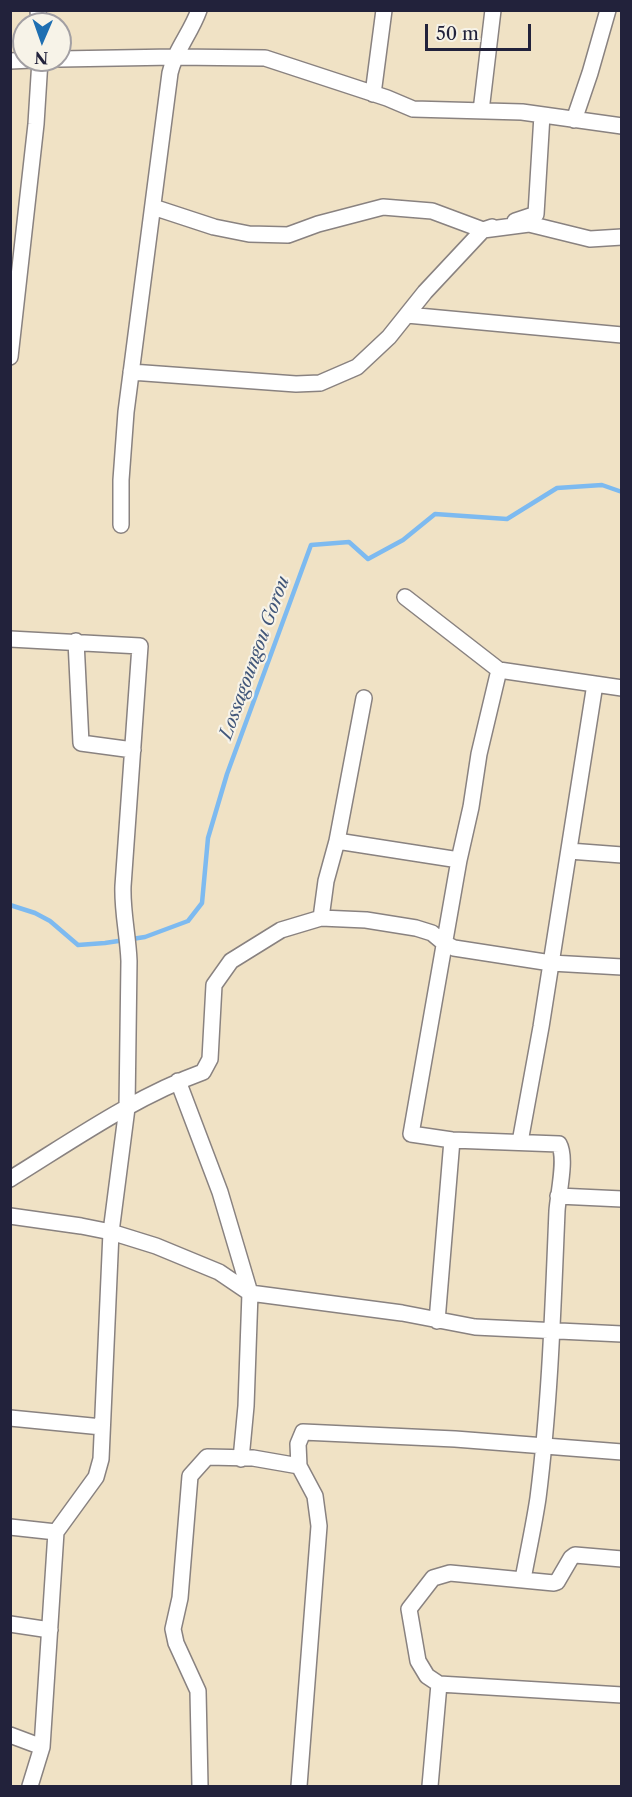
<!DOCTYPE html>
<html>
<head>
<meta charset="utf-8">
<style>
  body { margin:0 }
  #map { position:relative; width:632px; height:1797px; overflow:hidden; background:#f0e2c5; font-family:"Libre Caslon Text",serif }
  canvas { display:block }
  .frame { position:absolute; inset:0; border:12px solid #22223b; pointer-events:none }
  .north { position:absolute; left:12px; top:12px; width:60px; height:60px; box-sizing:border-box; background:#f7f3e8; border:2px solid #a29fa3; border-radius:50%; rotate:182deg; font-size:16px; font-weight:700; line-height:24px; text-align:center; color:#22223b }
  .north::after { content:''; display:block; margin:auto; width:21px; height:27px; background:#1f6fb2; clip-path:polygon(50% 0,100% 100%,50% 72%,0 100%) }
  .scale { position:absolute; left:425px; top:24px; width:106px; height:27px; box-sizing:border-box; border:3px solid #22223b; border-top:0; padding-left:8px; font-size:18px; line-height:21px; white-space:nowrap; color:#22223b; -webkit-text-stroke:4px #f7f3e8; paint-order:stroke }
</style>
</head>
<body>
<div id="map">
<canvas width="632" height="1797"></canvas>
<div class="frame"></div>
<div class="north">N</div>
<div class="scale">50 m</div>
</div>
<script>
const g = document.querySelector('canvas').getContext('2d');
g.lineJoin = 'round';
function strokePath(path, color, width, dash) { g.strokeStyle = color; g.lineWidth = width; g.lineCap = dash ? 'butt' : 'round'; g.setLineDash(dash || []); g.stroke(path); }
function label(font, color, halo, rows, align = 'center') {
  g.font = font + ' "Libre Caslon Text",serif'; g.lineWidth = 4.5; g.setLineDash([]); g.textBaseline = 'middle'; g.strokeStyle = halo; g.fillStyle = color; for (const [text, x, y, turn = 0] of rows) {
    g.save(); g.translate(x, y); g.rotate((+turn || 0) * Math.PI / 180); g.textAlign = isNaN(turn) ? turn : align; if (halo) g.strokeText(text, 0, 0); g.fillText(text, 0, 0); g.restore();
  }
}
strokePath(new Path2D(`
  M10 905 35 913 50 921 78 945 105 943 145 937 188 921 202 903 208 838 227 774 311 545 349 542 368 559 403 540 435 514 507 519 557 488 602 485 622 492`), '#7dbaf0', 4.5);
const minor = new Path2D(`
  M38 10 39 24
  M60 59 174 57 265 58 387 98 413 109 522 112 622 126
  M10 61 32 60
  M373 94 384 10
  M481 111 493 10
  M574 120 590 73 608 10
  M153 207 214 227 249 234 288 235 318 224 383 207 432 211 483 230 492 227
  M515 221 536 214 542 115
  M407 315 622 335
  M10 357 36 124 40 60
  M131 372 296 384 320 383 357 367 389 337 425 292 483 230 529 224 590 239 622 237
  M121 525V480L126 412 170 73C175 50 191 33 199 10
  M405 597 499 670 622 688
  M10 639 140 646 123 886C122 911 128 935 129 961L127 1108 111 1232 101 1459 96 1477 56 1532 42 1747 30 1786
  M76 641 81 743 133 750
  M499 670 479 754 471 807 459 860 411 1134 452 1140 559 1144C567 1158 558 1194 557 1211 553 1307 550 1403 538 1498 534 1525 528 1552 523 1579
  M337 841 459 860
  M569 851 622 855
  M321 918 326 881 337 841 364 698
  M178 1081 220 1192 250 1293 246 1406 241 1459
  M520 1142 541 1027 595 684
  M10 1179C72 1141 134 1097 203 1072L210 1059 214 985 231 961 281 930 321 918 366 920 416 928 432 933 444 943 454 948 551 963 622 967
  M558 1196 622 1199
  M10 1216 81 1226 111 1232 156 1246 219 1272 250 1293 402 1313 475 1327 622 1334
  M437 1321 452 1140
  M10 1418 102 1427
  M299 1466 298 1444 303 1432 455 1439 622 1452
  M10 1527 56 1532
  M10 1624 50 1630
  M439 1684 427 1676 418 1661 409 1609 433 1578 450 1573 554 1583 557 1582 571 1558 575 1555 622 1559
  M10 1735 42 1747
  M200 1786 198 1691 176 1643 173 1629 180 1598 190 1476 207 1457 253 1458 299 1466 315 1496 319 1526 299 1786
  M430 1786 439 1684 622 1695`);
strokePath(minor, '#898280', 18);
strokePath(minor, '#fff', 15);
label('italic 18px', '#42577a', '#f7f3e8', [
  ["Lossagoungou Gorou",255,658,-70]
]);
</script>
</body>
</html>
